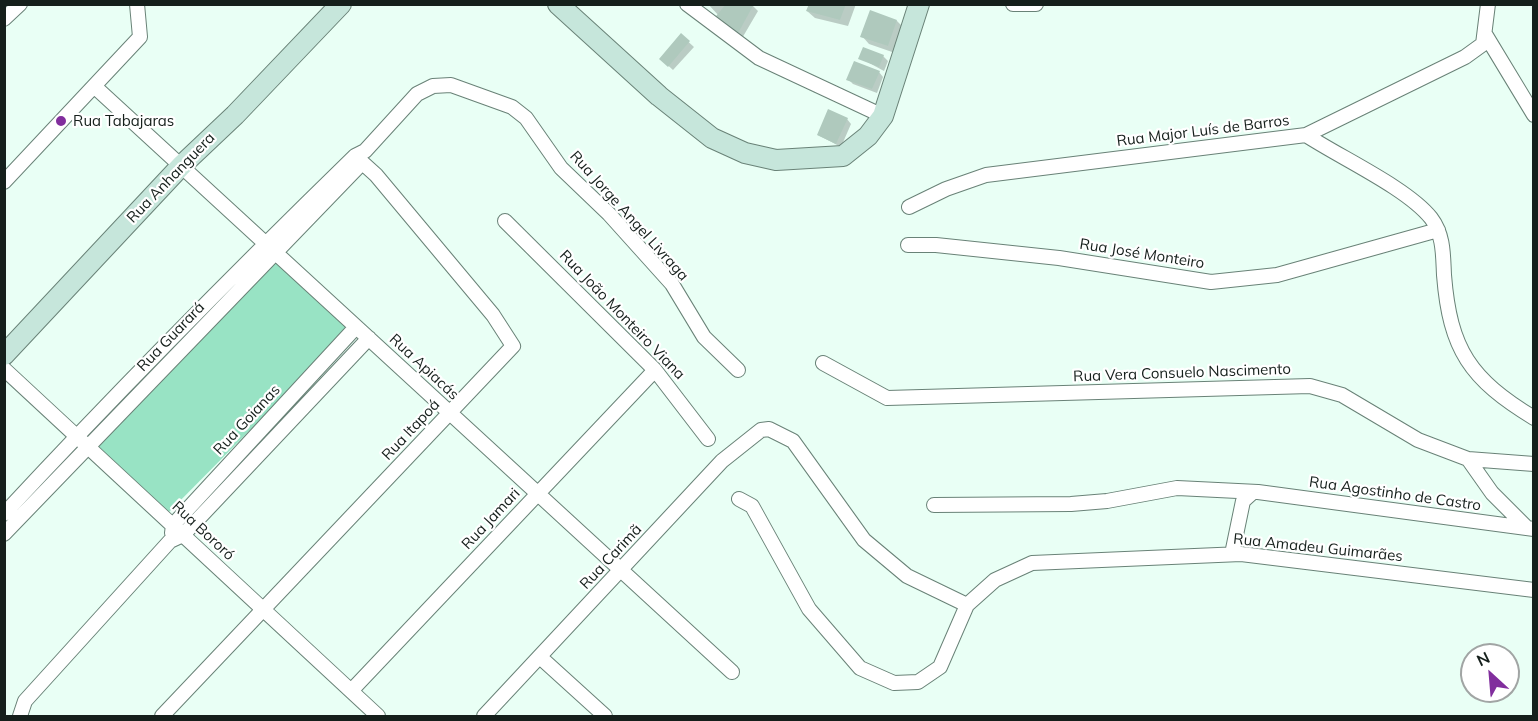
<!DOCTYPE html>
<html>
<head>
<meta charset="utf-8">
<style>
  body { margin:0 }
  #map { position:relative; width:1538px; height:721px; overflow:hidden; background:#e9fff5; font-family:Mulish,sans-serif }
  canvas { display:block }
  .frame { position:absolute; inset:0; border:6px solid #151f1b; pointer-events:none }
  .north { position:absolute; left:1460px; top:643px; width:60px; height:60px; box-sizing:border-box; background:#fff; border:2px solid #a1a5a4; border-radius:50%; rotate:334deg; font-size:16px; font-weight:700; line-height:24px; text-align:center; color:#151f1b }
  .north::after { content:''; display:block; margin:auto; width:21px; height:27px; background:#812e9d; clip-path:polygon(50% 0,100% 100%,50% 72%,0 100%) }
</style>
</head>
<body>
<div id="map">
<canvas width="1538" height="721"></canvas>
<div class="frame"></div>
<div class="north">N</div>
</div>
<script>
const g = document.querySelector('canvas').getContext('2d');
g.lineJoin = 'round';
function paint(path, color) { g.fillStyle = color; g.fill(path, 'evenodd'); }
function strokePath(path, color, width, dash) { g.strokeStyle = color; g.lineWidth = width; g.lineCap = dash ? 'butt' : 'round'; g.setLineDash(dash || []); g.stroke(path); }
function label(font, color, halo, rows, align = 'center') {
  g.font = font + ' Mulish,sans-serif'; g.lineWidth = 4.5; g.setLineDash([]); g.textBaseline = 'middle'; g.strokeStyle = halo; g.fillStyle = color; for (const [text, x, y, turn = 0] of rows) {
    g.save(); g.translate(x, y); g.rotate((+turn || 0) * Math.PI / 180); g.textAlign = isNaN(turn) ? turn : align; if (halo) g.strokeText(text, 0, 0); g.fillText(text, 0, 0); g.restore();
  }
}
paint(new Path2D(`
  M277 257 351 328 168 513 90 448Z`), '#98e3c4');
paint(new Path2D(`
  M708 4H751L758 11 741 40Z
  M811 4H856L848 26 815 18 807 11Z
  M871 12 897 21 904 28 895 53 869 44 862 36Z
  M681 35 694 47 673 70 661 59Z
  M883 56 888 61 884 71 860 58Z
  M879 72 883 77 877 93 853 84 848 79Z
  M847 119 851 124 841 147 818 135Z`), '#0003');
paint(new Path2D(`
  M726 4H754L736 37 712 21Z
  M809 4H846L840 20 806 11Z
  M870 10 897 20 888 46 860 37Z
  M681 33 690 41 668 67 659 59Z
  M863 47 884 55 879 67 858 59Z
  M854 61 880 71 872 89 846 80Z
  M828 109 848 118 836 144 817 135Z`), '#afc9bd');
const street = new Path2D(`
  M687 4 759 58 883 116
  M1013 4H1036
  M4 19 20 4
  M1485 34 1534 115
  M94 86 732 672
  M1306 135C1341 158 1407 188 1431 218 1444 235 1443 256 1444 275 1450 350 1470 379 1534 418
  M4 182 140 37 137 4
  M909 207 946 189 986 175 1306 135 1465 57 1483 44 1488 4
  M505 221 655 370 708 439
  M908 245H936L1059 258 1211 282 1277 275 1438 230
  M823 363 887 398 1310 386 1342 395 1418 440 1468 459 1534 464
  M4 369 378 716
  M1468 459 1492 493 1527 528
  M739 499 752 506 809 609 860 668 894 683 918 682 940 667 967 605 995 580 1032 563 1241 554 1534 590
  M934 505 1071 504 1107 501 1177 488 1258 492 1534 529
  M4 514C118 391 235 273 355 156L365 151 417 94 433 86 451 85 512 107 526 118 561 168 609 214 672 284 704 337 738 370
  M172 533 173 525 356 327
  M4 534 362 163
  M1232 554 1243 501 1253 492
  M540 657 605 716
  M351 691 655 370
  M20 716 25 701 170 541 183 535 369 338
  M162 716 513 346 493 315 376 175 355 156
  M484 716 722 461 761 430 769 429 793 441 864 540 907 576 967 605`);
const secondary = new Path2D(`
  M558 4 659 96 712 138 745 153 776 160 843 156 868 136 883 116 919 4
  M4 355 181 166 235 115 341 4`);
strokePath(street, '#698277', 16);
strokePath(secondary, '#698277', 22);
strokePath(street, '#fff', 14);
strokePath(secondary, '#c6e6db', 20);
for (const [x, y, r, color] of [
  [61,121,6,"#812e9d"]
]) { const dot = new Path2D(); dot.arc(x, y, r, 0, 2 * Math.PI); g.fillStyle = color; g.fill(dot); strokePath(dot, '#fff', 2); }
label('15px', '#151f1b', '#fff', [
  ["Rua Tabajaras",73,121]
], 'left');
label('15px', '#151f1b', '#fff', [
  ["Rua Major Luís de Barros",1203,131,-7],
  ["Rua Anhanguera",171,178,-46],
  ["Rua Jorge Angel Livraga",629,216,48],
  ["Rua José Monteiro",1142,254,9],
  ["Rua João Monteiro Viana",622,315,46],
  ["Rua Guarará",171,337,-46],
  ["Rua Apiacás",424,367,43],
  ["Rua Vera Consuelo Nascimento",1182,373,-2],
  ["Rua Goianas",247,420,-47],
  ["Rua Itapoá",411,430,-47],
  ["Rua Agostinho de Castro",1395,494,8],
  ["Rua Jamari",491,519,-47],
  ["Rua Bororó",203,531,43],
  ["Rua Amadeu Guimarães",1318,548,6],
  ["Rua Carimã",611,557,-47]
]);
</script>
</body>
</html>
